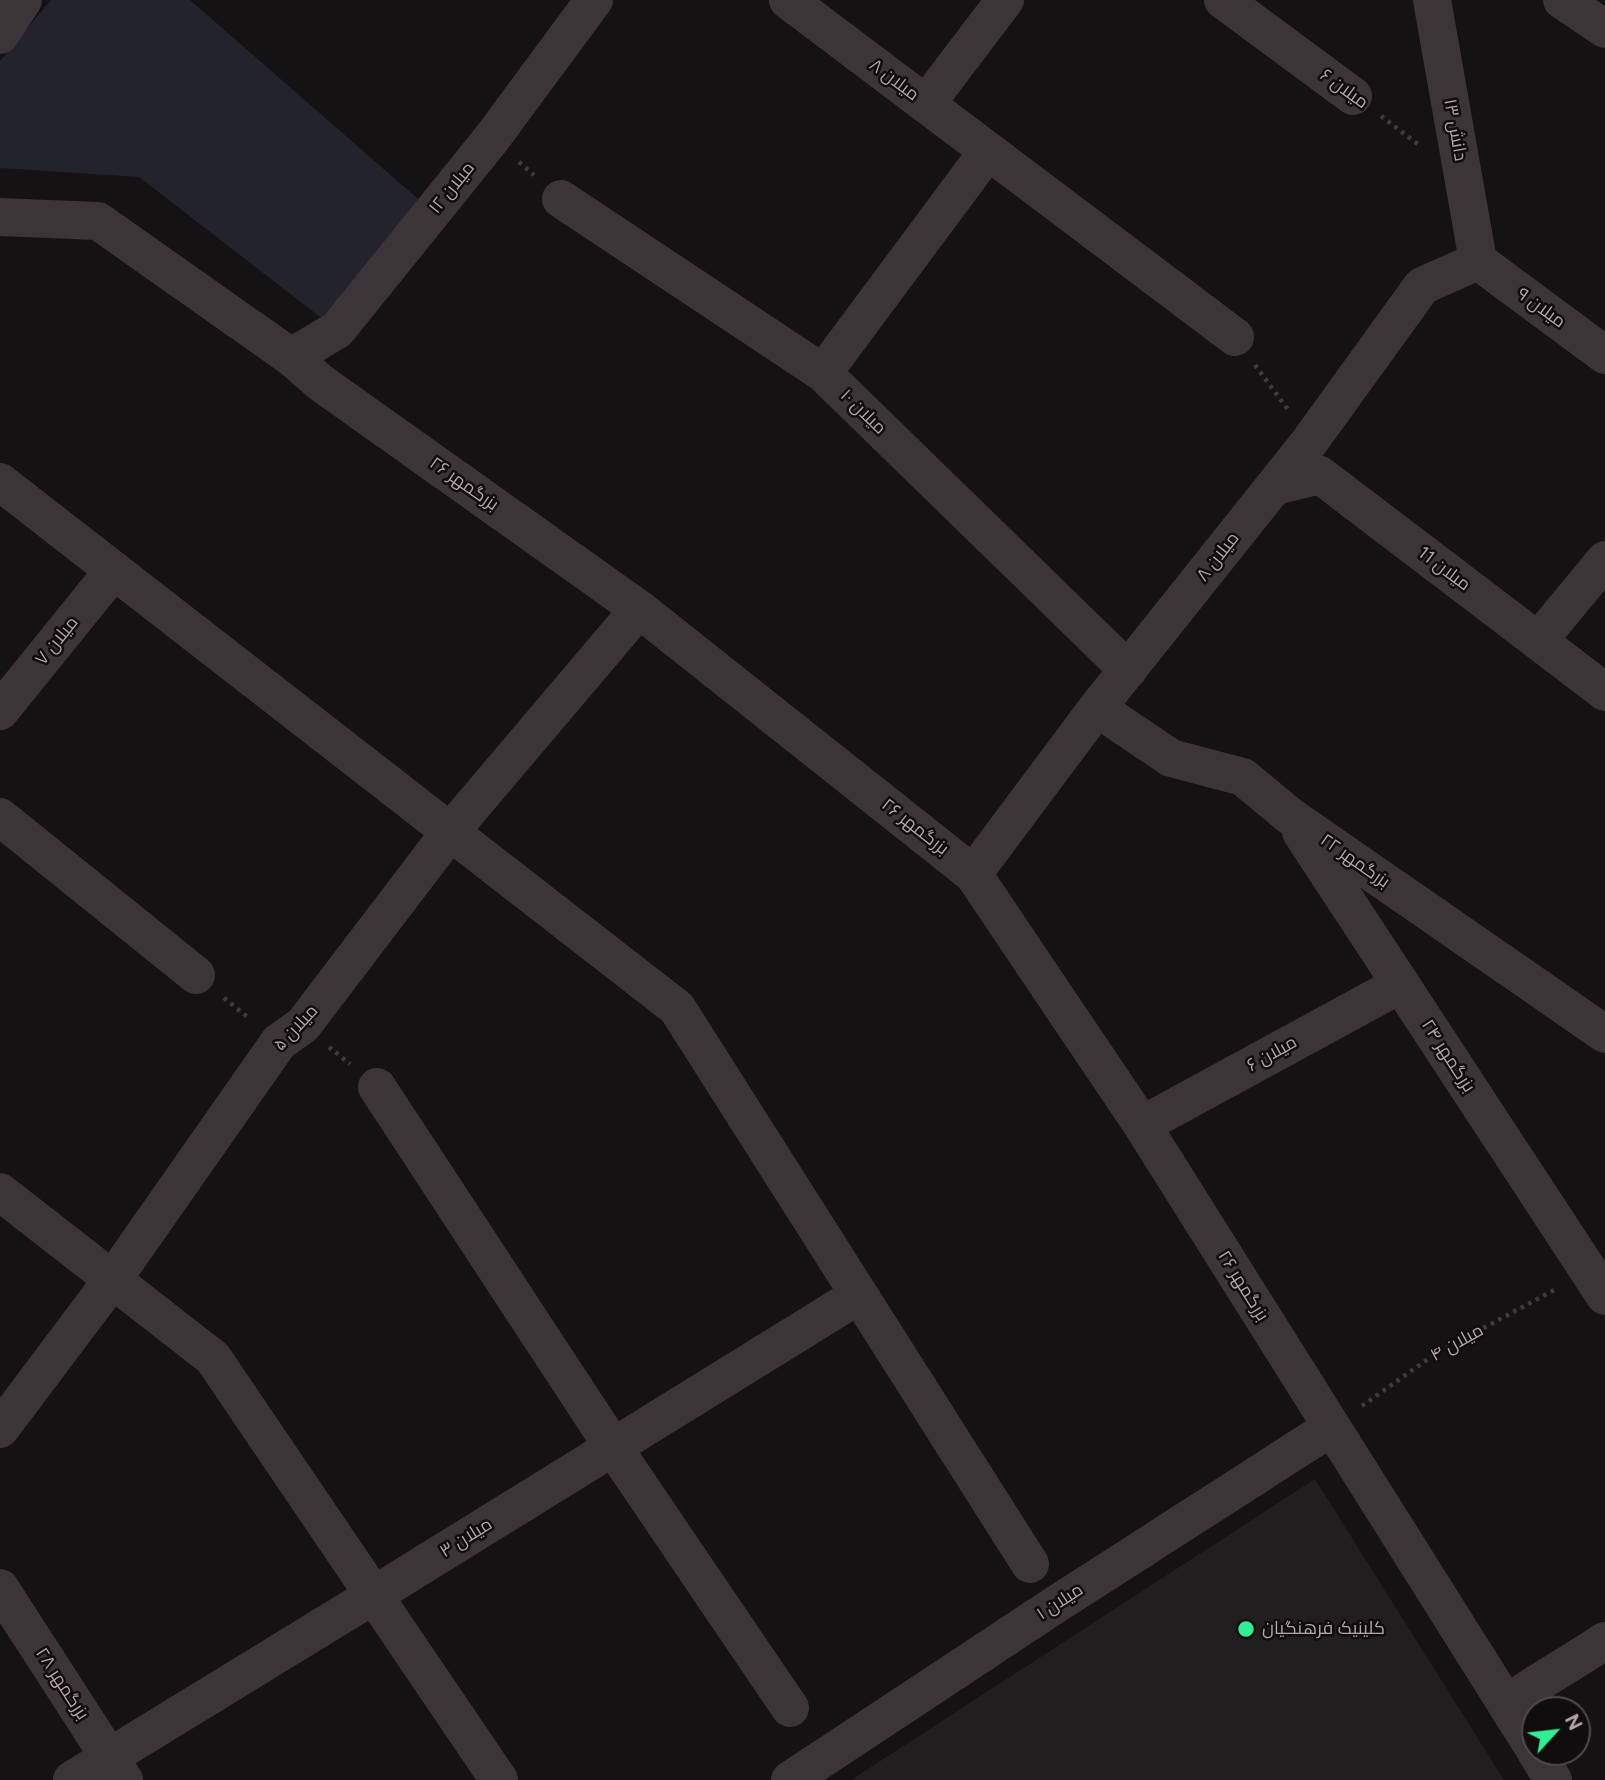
<!DOCTYPE html>
<html>
<head>
<meta charset="utf-8">
<style>
  body { margin:0 }
  #map { position:relative; width:1605px; height:1780px; overflow:hidden; background:#141213; font-family:Figtree,sans-serif }
  canvas { display:block }
  .north { position:absolute; left:1521px; top:1696px; width:70px; height:70px; box-sizing:border-box; background:#0f0d0e; border:2px solid #51494d; border-radius:50%; rotate:63deg; font-size:19px; font-weight:700; line-height:28px; text-align:center; color:#b4a4ab }
  .north::after { content:''; display:block; margin:auto; width:24px; height:32px; background:#30ee93; clip-path:polygon(50% 0,100% 100%,50% 72%,0 100%) }
</style>
</head>
<body>
<div id="map">
<canvas width="1605" height="1780"></canvas>
<div class="north">N</div>
</div>
<script>
const g = document.querySelector('canvas').getContext('2d');
g.lineJoin = 'round';
function paint(path, color) { g.fillStyle = color; g.fill(path, 'evenodd'); }
function strokePath(path, color, width, dash) { g.strokeStyle = color; g.lineWidth = width; g.lineCap = dash ? 'butt' : 'round'; g.setLineDash(dash || []); g.stroke(path); }
function label(font, color, halo, rows, align = 'center') {
  g.font = font + ' Figtree,Cairo,sans-serif'; g.lineWidth = 5; g.setLineDash([]); g.textBaseline = 'middle'; g.strokeStyle = halo; g.fillStyle = color; for (const [text, x, y, turn = 0] of rows) {
    g.save(); g.translate(x, y); g.rotate((+turn || 0) * Math.PI / 180); g.textAlign = isNaN(turn) ? turn : align; if (halo) g.strokeText(text, 0, 0); g.fillText(text, 0, 0); g.restore();
  }
}
paint(new Path2D(`
  M1315 1479 1504 1780H851Z`), '#211e1f');
paint(new Path2D(`
  M51 0H190L433 212 337 330 139 177 0 168V61Z`), '#23232c');
strokePath(new Path2D(`
  M1381 116 1419 145
  M519 162 534 175
  M1255 365 1289 411
  M224 998 250 1019
  M329 1047 350 1064
  M1362 1406 1435 1354 1558 1288`), '#423b3e', 4.5, [3.5, 5]);
strokePath(new Path2D(`
  M788 0 1235 337
  M1223 0 1353 96
  M1432 0 1478 261
  M1562 0 1605 29
  M0 35 23 0
  M926 104 1005 0
  M561 199 823 373 1128 670
  M0 217 98 221 291 357 321 383 639 609 973 874 1142 1125 1535 1750
  M1478 261 1605 355
  M291 357 337 330 492 138 594 0
  M823 373 988 151
  M0 482 677 1008 1030 1564
  M1275 486 1320 475 1605 692
  M1538 641 1605 560
  M1097 708 1171 758 1243 777 1290 816 1605 1034
  M0 711 114 570
  M0 817 196 975
  M1301 832 1605 1296
  M973 874 1097 708 1310 441 1422 286 1478 261
  M377 1087 613 1447 790 1708
  M1142 1125 1401 984
  M0 1192 213 1358 499 1780
  M0 1429 113 1279 279 1042 303 1025 450 832 639 609
  M0 1588 124 1780
  M1506 1703 1605 1641
  M1536 1752 1553 1780
  M72 1780 374 1595 859 1295
  M790 1780 1055 1605 1332 1427`), '#3b3537', 38);
for (const [x, y, r, color] of [
  [1246,1629,9,"#30ee93"]
]) { const dot = new Path2D(); dot.arc(x, y, r, 0, 2 * Math.PI); g.fillStyle = color; g.fill(dot); strokePath(dot, '#0f0d0e', 2.5); }
label('18px', '#b4a4ab', '#0f0d0e', [
  ["میلان ۸",894,80,37],
  ["میلان ۶",1344,89,36],
  ["دانش ۱۳",1455,130,80],
  ["میلان ۱۲",452,188,-51],
  ["میلان ۹",1541,308,36],
  ["میلان ۱۰",863,412,44],
  ["بزرگمهر ۲۶",464,484,35],
  ["میلان ۸",1218,557,-52],
  ["میلان 11",1444,569,37],
  ["میلان ۷",57,641,-51],
  ["بزرگمهر ۲۶",915,827,38],
  ["بزرگمهر ۲۲",1355,861,35],
  ["میلان ۵",296,1028,-47],
  ["میلان ۶",1272,1054,-29],
  ["بزرگمهر ۲۴",1448,1056,57],
  ["بزرگمهر ۲۶",1243,1286,58],
  ["میلان ۴",1457,1343,-29],
  ["میلان ۳",466,1538,-32],
  ["میلان ۱",1060,1602,-33],
  ["بزرگمهر ۲۸",62,1684,57]
]);
label('18px', '#b4a4ab', '#0f0d0e', [
  ["کلینیک فرهنگیان",1262,1629]
], 'left');
</script>
</body>
</html>
